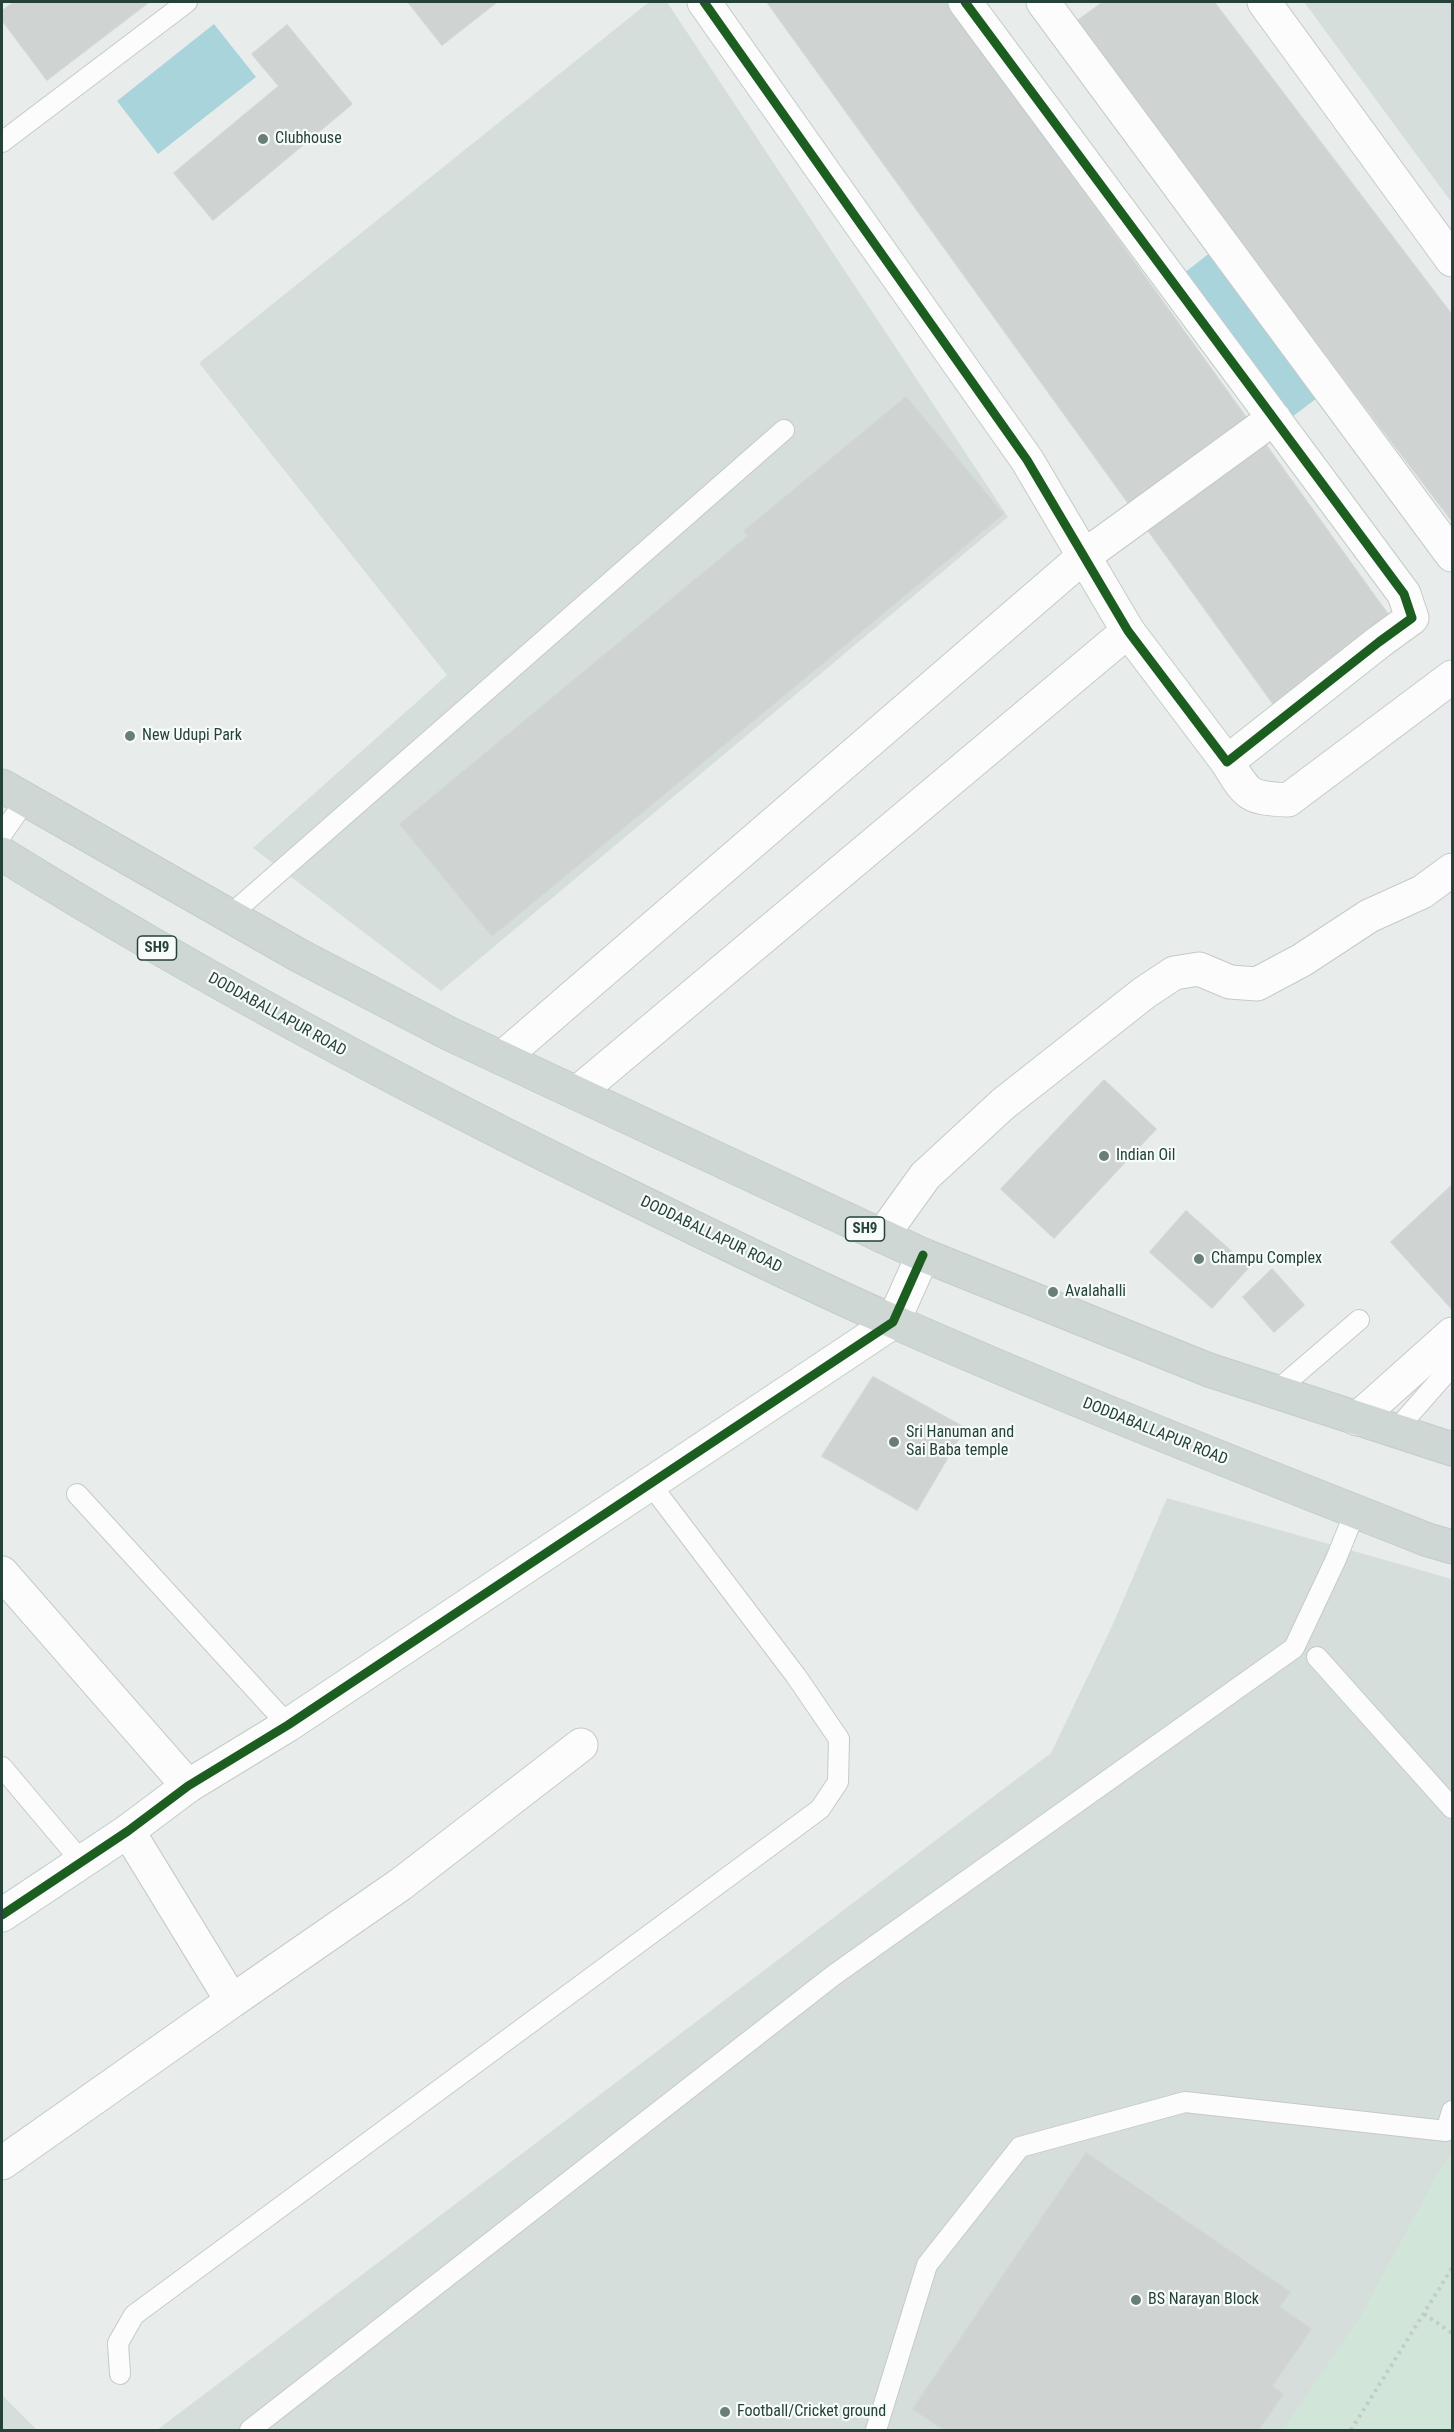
<!DOCTYPE html>
<html>
<head>
<meta charset="utf-8">
<style>
  body { margin:0 }
  #map { position:relative; width:1454px; height:2432px; overflow:hidden; background:#e8edeb; font-family:"Roboto Condensed",sans-serif }
  canvas { display:block }
  .frame { position:absolute; inset:0; border:3px solid #24423a; pointer-events:none }
</style>
</head>
<body>
<div id="map">
<canvas width="1454" height="2432"></canvas>
<div class="frame"></div>
</div>
<script>
const g = document.querySelector('canvas').getContext('2d');
g.lineJoin = 'round';
function paint(path, color) { g.fillStyle = color; g.fill(path, 'evenodd'); }
function strokePath(path, color, width, dash) { g.strokeStyle = color; g.lineWidth = width; g.lineCap = dash ? 'butt' : 'round'; g.setLineDash(dash || []); g.stroke(path); }
function label(font, color, halo, rows, align = 'center') {
  g.font = font + ' "Roboto Condensed",sans-serif'; g.lineWidth = 4.5; g.setLineDash([]); g.textBaseline = 'middle'; g.strokeStyle = halo; g.fillStyle = color; for (const [text, x, y, turn = 0] of rows) {
    g.save(); g.translate(x, y); g.rotate((+turn || 0) * Math.PI / 180); g.textAlign = isNaN(turn) ? turn : align; if (halo) g.strokeText(text, 0, 0); g.fillText(text, 0, 0); g.restore();
  }
}
paint(new Path2D(`
  M649 2H667L1008 517 441 991 253 848 447 675 199 363Z
  M1304 2H1452V203Z
  M1167 1498 1452 1579V2430H157L1051 1753 1113 1624Z
  M2 2395 37 2430H2Z`), '#d6dedb');
paint(new Path2D(`
  M1452 2153V2430H1283L1360 2317 1436 2177Z`), '#d1e6d8');
paint(new Path2D(`
  M214 24 256 77 158 154 117 101Z
  M1229 238 1338 382 1288 420 1179 277Z`), '#a9d4db');
const building = new Path2D(`
  M14 2H149L47 80 2 20V11Z
  M408 2H497L442 45Z
  M767 2H947L1392 620 1274 705Z
  M1103 2H1214L1452 315V521L1074 23Z
  M287 25 352 104 213 220 174 173 279 86 252 54Z
  M906 397 1003 514 840 649 744 531Z
  M748 536 840 649 492 936 400 824Z
  M1104 1080 1156 1129 1054 1238 1001 1189Z
  M1452 1185V1309L1391 1242Z
  M1186 1211 1249 1267 1212 1308 1150 1252Z
  M1272 1269 1304 1305 1274 1332 1243 1297Z
  M873 1377 965 1428 917 1510 822 1456Z
  M1086 2153 1290 2292 1279 2307 1311 2329 1272 2386 1283 2394 1258 2430H944L913 2409Z`);
paint(building, '#cfd4d2');
strokePath(building, '#d1d6d4', 1.5);
const service = new Path2D(`
  M2 142 187 2
  M2 834 25 801
  M229 916 784 430
  M1275 1392 1359 1320
  M1395 1431 1452 1366
  M77 1494 288 1725
  M1317 1657 1452 1808
  M2 1767 82 1862
  M120 2374 118 2343 134 2315 820 1809 838 1782 839 1739 796 1676 651 1485
  M250 2430 834 1975 1294 1648 1336 1559 1355 1512
  M876 2430 927 2265 1020 2147 1185 2102 1446 2131 1452 2111`);
const minor = new Path2D(`
  M704 2 1027 460 1128 631 1227 762 1379 642 1412 618 1404 594 965 2
  M1043 2 1452 555
  M1264 2 1452 260
  M1227 762C1248 796 1248 798 1288 800L1452 677
  M502 1058 1083 557 1274 418
  M577 1093 1128 631
  M882 1236 925 1176 1003 1104 1144 993 1174 973 1199 969 1230 982 1257 984 1302 960 1369 916 1422 892 1452 870
  M1357 1419 1452 1334
  M2 1573 188 1786
  M128 1831 232 2001 401 1884 581 1745
  M2 2163 232 2001`);
const tertiary = new Path2D(`
  M2 1915 128 1831 188 1786 288 1725 893 1322 923 1255`);
const primary = new Path2D(`
  M2 786 300 956 450 1034 923 1255 1209 1370 1452 1449
  M2 854C206 981 415 1092 631 1197 719 1240 807 1284 897 1323 1072 1400 1250 1470 1428 1540L1452 1547`);
strokePath(service, '#c5cac8', 22);
strokePath(minor, '#c5cac8', 35);
strokePath(tertiary, '#c5cac8', 35);
strokePath(primary, '#c3ccc9', 35);
strokePath(new Path2D(`
  M1424 2314 1452 2333
  M1351 2430 1452 2268`), '#c3ccca', 4, [3, 4.5]);
strokePath(service, '#fcfcfc', 20);
strokePath(minor, '#fcfcfc', 33);
strokePath(tertiary, '#fcfcfc', 33);
strokePath(primary, '#cfd7d5', 33);
strokePath(new Path2D(`
  M704 2 1027 460 1128 631 1227 762 1379 642 1412 618 1404 594 965 2
  M2 1915 128 1831 188 1786 288 1725 893 1322 923 1255`), '#1b5e20', 9);
for (const [x, y, r, color] of [
  [263,139,6,"#697e78"],
  [130,736,6,"#697e78"],
  [1104,1156,6,"#697e78"],
  [1199,1259,6,"#697e78"],
  [1053,1292,6,"#697e78"],
  [894,1442,6,"#697e78"],
  [1136,2300,6,"#697e78"],
  [725,2412,6,"#697e78"]
]) { const dot = new Path2D(); dot.arc(x, y, r, 0, 2 * Math.PI); g.fillStyle = color; g.fill(dot); strokePath(dot, '#f7fbf9', 2); }
for (const [x, y, w] of [
  [157,948,39],
  [865,1229,39]
]) { const box = new Path2D(); box.roundRect(x - w / 2, y - 12, w, 24, 4.5); g.fillStyle = '#f7fbf9'; g.fill(box); strokePath(box, '#24423a', 1.5); }
label('bold 15px', '#24423a', null, [
  ["SH9",157,948],
  ["SH9",865,1229]
]);
label('16px', '#24423a', '#f7fbf9', [
  ["Clubhouse",275,139],
  ["New Udupi Park",142,736],
  ["Indian Oil",1116,1156],
  ["Champu Complex",1211,1259],
  ["Avalahalli",1065,1292],
  ["Sri Hanuman and",906,1433],
  ["Sai Baba temple",906,1451],
  ["BS Narayan Block",1148,2300],
  ["Football/Cricket ground",737,2412]
], 'left');
label('16px', '#24423a', '#f7fbf9', [
  ["DODDABALLAPUR ROAD",277,1015,29],
  ["DODDABALLAPUR ROAD",711,1235,26],
  ["DODDABALLAPUR ROAD",1155,1432,22]
]);
</script>
</body>
</html>
